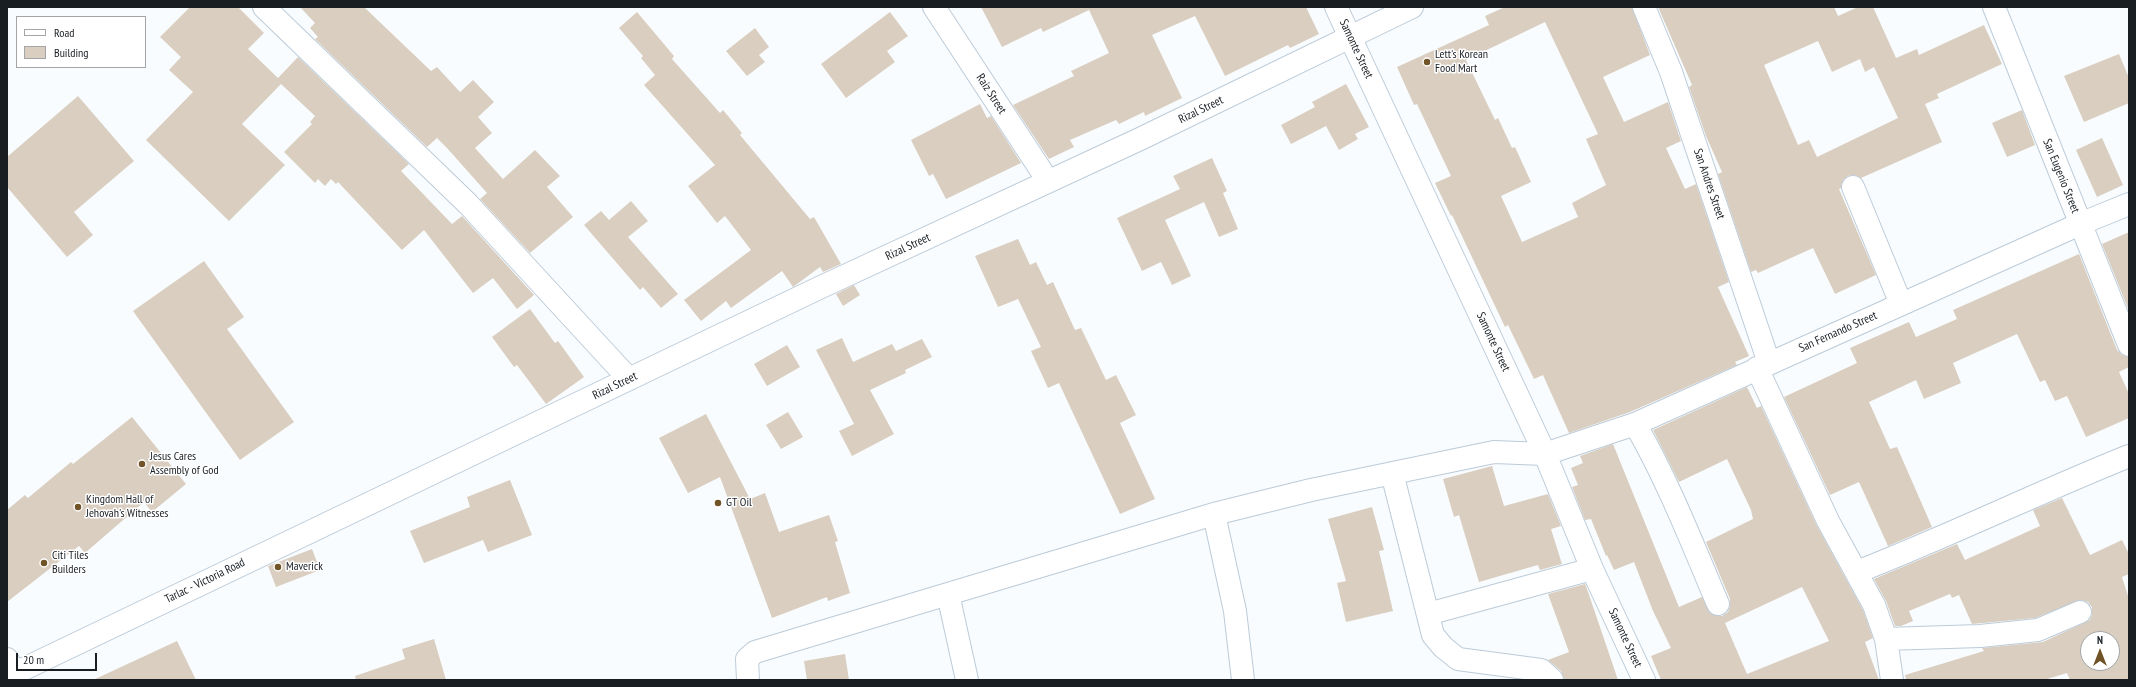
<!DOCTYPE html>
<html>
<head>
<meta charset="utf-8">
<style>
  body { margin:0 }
  #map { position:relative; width:2136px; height:687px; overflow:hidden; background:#f9fcff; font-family:"PT Sans Narrow",sans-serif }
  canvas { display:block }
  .frame { position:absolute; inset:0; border:8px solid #191e23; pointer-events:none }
  .legend { position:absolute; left:16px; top:16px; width:130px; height:52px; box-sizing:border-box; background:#fff; border:1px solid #a3a5a7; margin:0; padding:5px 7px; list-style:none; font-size:12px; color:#191e23 }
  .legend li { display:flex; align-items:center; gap:8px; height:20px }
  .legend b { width:20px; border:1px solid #a3a5a7 }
  .north { position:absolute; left:2080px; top:631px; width:40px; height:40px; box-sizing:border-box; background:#fff; border:1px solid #a3a5a7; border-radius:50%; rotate:0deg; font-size:11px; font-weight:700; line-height:16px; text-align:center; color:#191e23 }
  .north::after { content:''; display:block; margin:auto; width:14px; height:18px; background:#705326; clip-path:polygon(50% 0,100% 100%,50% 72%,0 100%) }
  .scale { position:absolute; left:16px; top:653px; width:81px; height:18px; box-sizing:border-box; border:2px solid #191e23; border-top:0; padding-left:5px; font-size:12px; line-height:14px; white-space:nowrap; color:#191e23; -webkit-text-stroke:3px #fff; paint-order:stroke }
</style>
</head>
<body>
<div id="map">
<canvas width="2136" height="687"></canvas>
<div class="frame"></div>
<ul class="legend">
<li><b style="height:5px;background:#fff"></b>Road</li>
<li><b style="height:11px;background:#d9cebf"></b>Building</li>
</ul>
<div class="north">N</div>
<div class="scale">20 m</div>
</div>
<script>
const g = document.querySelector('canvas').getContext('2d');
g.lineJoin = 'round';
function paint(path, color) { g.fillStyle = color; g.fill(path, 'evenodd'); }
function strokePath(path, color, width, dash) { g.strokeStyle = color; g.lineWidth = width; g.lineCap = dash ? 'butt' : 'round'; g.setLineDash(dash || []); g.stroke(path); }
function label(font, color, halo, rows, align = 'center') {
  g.font = font + ' "PT Sans Narrow",sans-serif'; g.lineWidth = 3; g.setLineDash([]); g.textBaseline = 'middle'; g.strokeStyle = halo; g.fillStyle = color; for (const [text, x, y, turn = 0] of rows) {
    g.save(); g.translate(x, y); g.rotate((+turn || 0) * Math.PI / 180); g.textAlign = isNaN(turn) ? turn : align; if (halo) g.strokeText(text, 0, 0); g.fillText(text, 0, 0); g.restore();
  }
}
paint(new Path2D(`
  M190 7H238L264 33 248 49 278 78 298 57 409 164 401 171 452 224 462 216 534 295 517 309 493 278 473 293 424 230 402 250 338 182 336 184 331 179 325 186 318 179 315 183 284 152 312 124 310 122 315 116 281 84 242 124 285 165 229 221 146 140 193 92 169 70 181 57 160 37Z
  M300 7H364L431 71 437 67 460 92 473 80 494 102 478 117 492 133 475 148 503 179 535 150 560 176 547 187 573 217 530 253 480 199 487 193 447 148 437 138 427 147 315 39 318 37 310 28 315 23Z
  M981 7H1306L1319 34 1290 48 1288 45 1225 76 1195 16 1152 35 1182 98 1145 116 1144 112 1119 124 1116 120 1070 140 1074 147 1049 159 1013 105 1074 76 1071 71 1109 53 1089 10 1043 32 1041 28 1002 47Z
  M1505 7H1632L1650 55 1603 77 1624 122 1668 102 1681 141 1666 148 1685 189 1696 184 1729 282 1718 287 1749 356 1735 362 1737 365 1630 412 1569 433 1543 375 1534 379 1508 325 1505 327 1452 215 1451 216 1435 183 1451 176 1417 104 1414 105 1397 67 1489 25 1485 16ZM1545 22 1598 134 1586 139 1606 185 1572 203 1578 217 1522 242 1501 196 1531 182 1515 147 1512 148 1498 118 1495 120 1466 60Z
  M1658 7H1834L1838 16 1858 7H1873L1896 58 1917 49 1919 55 1984 25 2002 64 1937 94 1939 98 1925 104 1942 142 1861 178 1854 175 1848 176 1843 180 1841 188 1839 189 1876 275 1835 294 1813 248 1758 273 1756 270 1751 272 1718 174 1722 172 1706 136 1689 87 1692 85ZM1818 41 1832 72 1860 59 1865 72 1874 67 1898 118 1817 157 1809 140 1798 145 1764 65Z
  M637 12 674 56 672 59 720 113 723 110 742 133 740 135 810 219 814 217 841 264 823 272 820 267 793 287 782 271 731 308 726 301 701 321 684 300 751 250 725 216 717 223 688 186 715 165 644 85 655 75 641 58 643 56 619 28Z
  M890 12 908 36 887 51 895 62 846 98 821 64Z
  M755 28 769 47 759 55 765 62 747 76 726 51Z
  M2119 54 2129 78V103L2084 122 2064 76Z
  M1346 84 1369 127 1355 134 1358 139 1339 150 1326 126 1291 144 1281 125 1315 107 1312 102Z
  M78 96 134 161 74 212 93 235 67 257 7 187V157Z
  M980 104 987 118 991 116 1021 163 946 199 933 174 929 176 911 140Z
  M2022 110 2035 145 2007 157 1992 123Z
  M2102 138 2123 185 2097 197 2076 150Z
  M1212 158 1227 191 1223 193 1238 229 1219 237 1204 202 1165 220 1191 276 1172 285 1161 262 1142 271 1117 218 1180 189 1173 176Z
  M631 201 648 221 628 237 678 294 661 308 643 287 640 290 584 225 601 211 609 220Z
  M2129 232V311L2102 244Z
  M1018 239 1030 265 1036 262 1047 285 1053 282 1075 330 1081 328 1106 380 1116 375 1136 415 1120 423 1155 499 1120 514 1059 383 1048 388 1031 351 1041 347 1018 299 998 307 975 256Z
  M2079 254 2117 350 2122 355 2129 357V367L2119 372 2129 394V418L2086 437 2067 396 2055 401 2045 380 2040 382 2017 334 1953 363 1961 383 1924 399 1916 380 1869 402 1890 449 1897 447 1932 527 1888 546 1859 482 1830 495 1784 397 1857 363 1850 348 1909 322 1916 337 1957 319 1953 310Z
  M204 261 244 317 227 329 294 422 240 460 133 311Z
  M854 285 860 295 843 306 836 294Z
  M530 309 555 343 558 341 584 377 546 404 517 365 514 367 492 337Z
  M842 338 853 362 892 344 896 351 922 339 932 357 905 370 906 373 870 390 894 434 852 456 839 431 854 424 816 350Z
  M787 345 800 367 767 386 754 364Z
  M1747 387 1757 408 1761 406 1817 526 1863 610 1873 638 1865 642 1879 680H1661L1651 656 1671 648 1653 611 1634 562 1614 570 1607 555 1606 556 1591 519 1585 520 1572 487 1578 485 1571 468 1583 463 1580 456 1613 444 1679 607 1702 597 1711 614 1722 616 1728 612 1730 606V599L1706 542 1753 519 1751 510 1727 459 1679 482 1653 430ZM1802 587 1829 641 1747 674 1725 623Z
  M788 412 803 437 781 449 766 425Z
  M706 414 750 499 765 493 779 532 829 515 838 541 835 542 850 593 828 601 827 597 772 618 720 477 688 493 659 438Z
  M132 417 186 484 152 512 144 502 85 553 79 546 7 602V510L25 495 28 498 71 462 73 464Z
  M1492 466 1504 506 1548 494 1561 526 1551 529 1562 564 1540 570 1538 565 1479 582 1459 515 1454 517 1443 479Z
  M510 480 532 535 488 552 483 540 424 563 410 531 470 507 467 497Z
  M2062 498 2090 555 2122 540 2129 554V574L2122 577 2129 599V680H2070L2067 673 2044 680H1906L1905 675 1984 651 1982 648 2043 642 2090 620 2092 614V607L2088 602 2081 600 2035 618 1972 624 1959 595 1952 598 1950 594 1909 611 1913 621 1901 626H1895L1886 601 1874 579 1957 544 1965 560 2040 526 2033 510ZM2088 639H2112V663H2088Z
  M1372 507 1384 550 1379 551 1393 611 1346 622 1337 583 1346 581 1328 519Z
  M312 549 320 570 276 587 268 566Z
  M1585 584 1586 586 1618 680H1564L1561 671 1548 660 1569 652 1548 594Z
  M434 639 446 680H356L355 676 405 659 402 649Z
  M177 641 196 680H93Z
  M845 654 849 680H807L804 661Z`), '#d9cebf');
const street = new Path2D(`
  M264 7 468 204 629 379
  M934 7 1048 181
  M1336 7 1545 454 1592 569 1644 680
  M1644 7 1671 72 1769 363
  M1994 7 2129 345
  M1853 187 1901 304
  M1757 368 1828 521 1874 605 1886 639 1892 680
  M1635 424C1668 481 1692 543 1718 604
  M1392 473 1433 635 1443 647 1458 659 1541 670 1552 680
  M1214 514 1235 611 1243 680
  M1857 572C1949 536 2037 493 2129 456
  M948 594 967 680
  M1428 614 1592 569
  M1886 639 1980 636 2038 630 2080 612
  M7 659 15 672
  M748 680 747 659 755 652 1214 514 1311 490 1494 452 1545 454 1635 424 2080 224 2129 204`);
const primary = new Path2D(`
  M7 677 819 288 1140 139 1412 7`);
strokePath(street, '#bccbd8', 24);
strokePath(primary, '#bccbd8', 24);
strokePath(street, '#fff', 22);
strokePath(primary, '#fff', 22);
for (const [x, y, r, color] of [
  [1427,62,4,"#705326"],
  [142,464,4,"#705326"],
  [718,503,4,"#705326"],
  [78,507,4,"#705326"],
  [44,563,4,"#705326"],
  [278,567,4,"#705326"]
]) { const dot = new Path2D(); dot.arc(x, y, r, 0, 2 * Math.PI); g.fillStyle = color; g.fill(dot); strokePath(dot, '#fff', 1.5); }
label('12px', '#191e23', '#fff', [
  ["Samonte Street",1356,49,65],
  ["Raiz Street",991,94,57],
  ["Rizal Street",1201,110,-26],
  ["San Eugenio Street",2061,176,68],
  ["San Andres Street",1709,184,71],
  ["Rizal Street",908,247,-25],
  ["San Fernando Street",1838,332,-24],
  ["Samonte Street",1493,342,65],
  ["Rizal Street",615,386,-26],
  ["Tarlac - Victoria Road",205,581,-26],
  ["Samonte Street",1625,638,65]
]);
label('12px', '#191e23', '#fff', [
  ["Lett's Korean",1435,55],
  ["Food Mart",1435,69],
  ["Jesus Cares",150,457],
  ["Assembly of God",150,471],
  ["Kingdom Hall of",86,500],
  ["Jehovah's Witnesses",86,514],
  ["GT Oil",726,503],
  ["Citi Tiles",52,556],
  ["Builders",52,570],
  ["Maverick",286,567]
], 'left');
</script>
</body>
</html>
